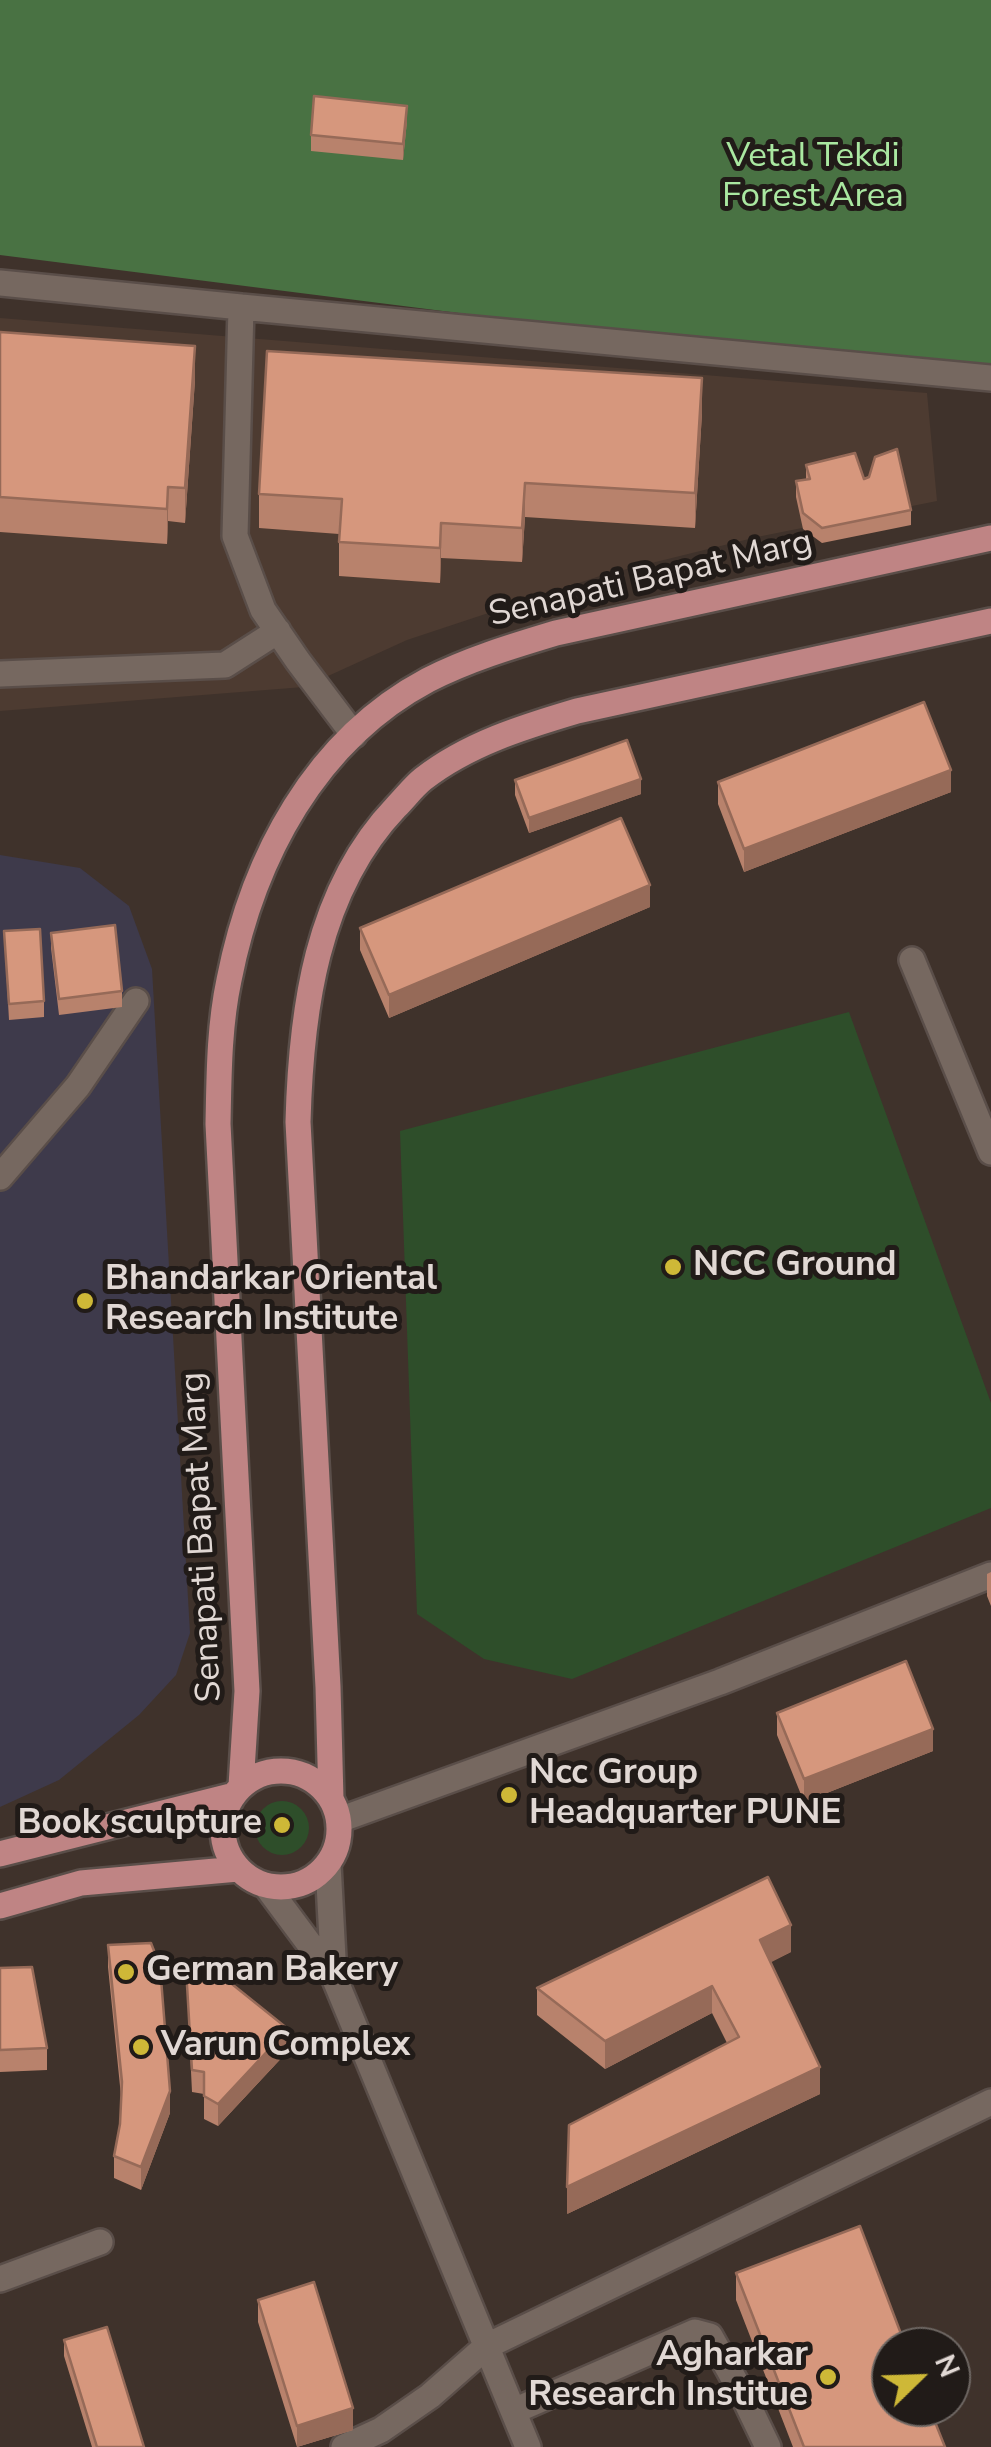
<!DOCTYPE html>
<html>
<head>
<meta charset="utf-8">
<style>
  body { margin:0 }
  #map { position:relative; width:991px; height:2447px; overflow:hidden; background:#3f322b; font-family:"Nunito Sans",sans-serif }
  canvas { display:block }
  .north { position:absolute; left:871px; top:2327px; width:100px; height:100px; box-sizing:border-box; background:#211b18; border:2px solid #6e6763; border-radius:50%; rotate:67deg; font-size:28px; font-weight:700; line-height:40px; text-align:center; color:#e1d8d4 }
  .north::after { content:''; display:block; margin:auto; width:35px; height:45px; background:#ceb837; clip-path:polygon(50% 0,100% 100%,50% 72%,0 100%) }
</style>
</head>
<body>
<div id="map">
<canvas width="991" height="2447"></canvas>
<div class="north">N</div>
</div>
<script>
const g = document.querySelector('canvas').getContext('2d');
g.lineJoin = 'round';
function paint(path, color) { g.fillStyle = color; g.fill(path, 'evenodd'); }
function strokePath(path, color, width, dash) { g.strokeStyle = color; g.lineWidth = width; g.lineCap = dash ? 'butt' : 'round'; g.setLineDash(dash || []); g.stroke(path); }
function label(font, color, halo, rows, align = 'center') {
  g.font = font + ' "Nunito Sans",sans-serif'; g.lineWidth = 10; g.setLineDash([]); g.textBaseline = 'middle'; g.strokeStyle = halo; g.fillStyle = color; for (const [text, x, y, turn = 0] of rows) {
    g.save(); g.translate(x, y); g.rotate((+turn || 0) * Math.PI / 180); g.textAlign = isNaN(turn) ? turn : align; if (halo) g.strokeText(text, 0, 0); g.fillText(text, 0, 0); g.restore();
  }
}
paint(new Path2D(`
  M0 318 927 393 937 501 757 537 603 575 407 640 304 687 0 711Z`), '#4d3b31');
paint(new Path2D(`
  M0 855 80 868 129 906 152 969 190 1633 176 1675 139 1715 59 1780 0 1807Z`), '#3e3a4b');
paint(new Path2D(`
  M849 1012 991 1403V1508L572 1679 484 1659 417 1614 400 1131Z
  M255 1828a27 27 0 1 1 54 0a27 27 0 1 1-54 0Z`), '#2e4e2a');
paint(new Path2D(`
  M0 0H991V369L917 371 0 255Z`), '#497243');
const minor = new Path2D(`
  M0 283 241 307
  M0 674 225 665 278 631
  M354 735 298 661 263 610 235 536 241 307 991 378
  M912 960 991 1152
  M0 1177 78 1086 136 1001
  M339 1820 720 1682 991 1575
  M328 1864 334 1977
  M267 1887 334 1977 528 2447
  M0 2279 100 2242
  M514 2411 695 2332 710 2336 744 2397 768 2447
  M344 2447 381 2430 430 2396 487 2346 991 2102`);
const major = new Path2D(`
  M223 1829a58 58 0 1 1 116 0a58 58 0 1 1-116 0Z
  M241 1786 247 1691 218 1124C219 1076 219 1027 229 980 253 858 315 740 428 680 469 659 513 646 556 633L991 538
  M331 1799 328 1687 298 1122C301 1011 316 891 396 807 405 798 413 787 423 779 468 744 523 727 577 711L991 621
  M0 1854 234 1795
  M0 1906 81 1883 238 1869`);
strokePath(minor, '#5a4e49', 30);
strokePath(major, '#5a4e49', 30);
strokePath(minor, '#766860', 25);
strokePath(major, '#bf8484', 25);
paint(new Path2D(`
  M407 121 403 160 311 151V135Z
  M0 332 195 380 185 523 168 521 167 544 0 532Z
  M702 413 695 528 525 517 522 562 441 558 440 583 339 576V534L259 528V494Z
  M806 465 864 479 911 510V525L822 543 803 529 796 497V481L806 479Z
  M515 780 641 794 529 833 515 795Z
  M718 782 951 792 744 872 718 804Z
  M650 907 389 1018 360 950V928Z
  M4 931 44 1001V1017L9 1020Z
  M51 933 122 991V1007L59 1015 51 948Z
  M991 1572V1606L987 1596V1574Z
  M777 1713 933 1751 804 1802 777 1735Z
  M108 1945 170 2113 141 2190 114 2178V2156L120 2124 121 2096 108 1967Z
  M791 1952 770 1962 820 2094 567 2214 727 2043 712 2013 605 2069 537 2015V1988Z
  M0 1968 47 2048V2070L0 2072Z
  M186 1968 288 2051 218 2126 204 2119V2094L192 2092Z
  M736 2273 945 2447H793L736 2300Z
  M258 2300 353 2430 297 2447 258 2322Z
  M64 2340 144 2447H92L64 2356Z`), '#b8826c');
paint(new Path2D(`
  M407 106V121L403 160V144Z
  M195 346V380L185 523V488Z
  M702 378V413L695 528V493Z
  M525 483V517L522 562V528Z
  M168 487V521L167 544V509Z
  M441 523V558L440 583V548Z
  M951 770V792L744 872V849Z
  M641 779V794L529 833V818Z
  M650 885V907L389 1018V995Z
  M933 1729V1751L804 1802V1779Z
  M791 1925V1952L760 1968V1940Z
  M712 1986V2013L605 2069V2041Z
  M288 2029V2051L218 2126V2104Z
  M820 2067V2094L567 2214V2187Z
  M170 2091V2113L141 2190V2167Z
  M353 2408V2430L297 2447V2426Z`), '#966a58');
const building = new Path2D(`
  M314 96 407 106 403 144 311 135Z
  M0 332 195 346 185 488 168 487 167 509 0 497Z
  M267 351 702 378 695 493 525 483 522 528 441 523 440 548 339 542 342 499 259 494Z
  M897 449 911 510 822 528 803 513 796 481 810 479 806 465 855 453 864 479 869 477 875 457Z
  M924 702 951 770 744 849 718 782Z
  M627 740 641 779 529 818 515 780Z
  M621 818 650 885 389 995 360 928Z
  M115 925 122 991 59 999 51 933Z
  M40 929 44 1001 9 1004 4 931Z
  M906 1661 933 1729 804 1779 777 1713Z
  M768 1877 791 1925 760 1940 820 2067 567 2187 569 2125 739 2037 712 1986 605 2041 537 1988Z
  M151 1943 160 1966 170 2091 141 2167 114 2156 120 2124 122 2082 108 1945Z
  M202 1960 288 2029 218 2104 204 2096V2072L192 2070 186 1968Z
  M32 1967 47 2048 0 2050V1968Z
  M860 2226 906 2347H891V2407H929L945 2447H804L736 2273Z
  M314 2282 353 2408 297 2426 258 2300Z
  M107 2327 144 2447H97L64 2340Z`);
paint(building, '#d6977d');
strokePath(building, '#966a58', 2.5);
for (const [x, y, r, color] of [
  [673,1267,10,"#ceb837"],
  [85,1301,10,"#ceb837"],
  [509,1795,10,"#ceb837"],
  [282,1825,10,"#ceb837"],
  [126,1972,10,"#ceb837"],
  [141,2047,10,"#ceb837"],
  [828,2377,10,"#ceb837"]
]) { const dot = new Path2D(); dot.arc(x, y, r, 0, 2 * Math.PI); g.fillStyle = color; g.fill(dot); strokePath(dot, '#211b18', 4); }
label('35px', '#aae8a1', '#211b18', [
  ["Vetal Tekdi",813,158],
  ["Forest Area",813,198]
]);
label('35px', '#e1d8d4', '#211b18', [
  ["Senapati Bapat Marg",651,580,-13],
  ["Senapati Bapat Marg",203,1537,-93]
]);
label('bold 35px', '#e1d8d4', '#211b18', [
  ["NCC Ground",693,1267],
  ["Bhandarkar Oriental",105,1281],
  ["Research Institute",105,1321],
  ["Ncc Group",529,1775],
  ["Headquarter PUNE",529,1815],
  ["Book sculpture",262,1825,"right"],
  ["German Bakery",146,1972],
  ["Varun Complex",161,2047],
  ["Agharkar",808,2357,"right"],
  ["Research Institue",808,2397,"right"]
], 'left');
</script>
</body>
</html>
